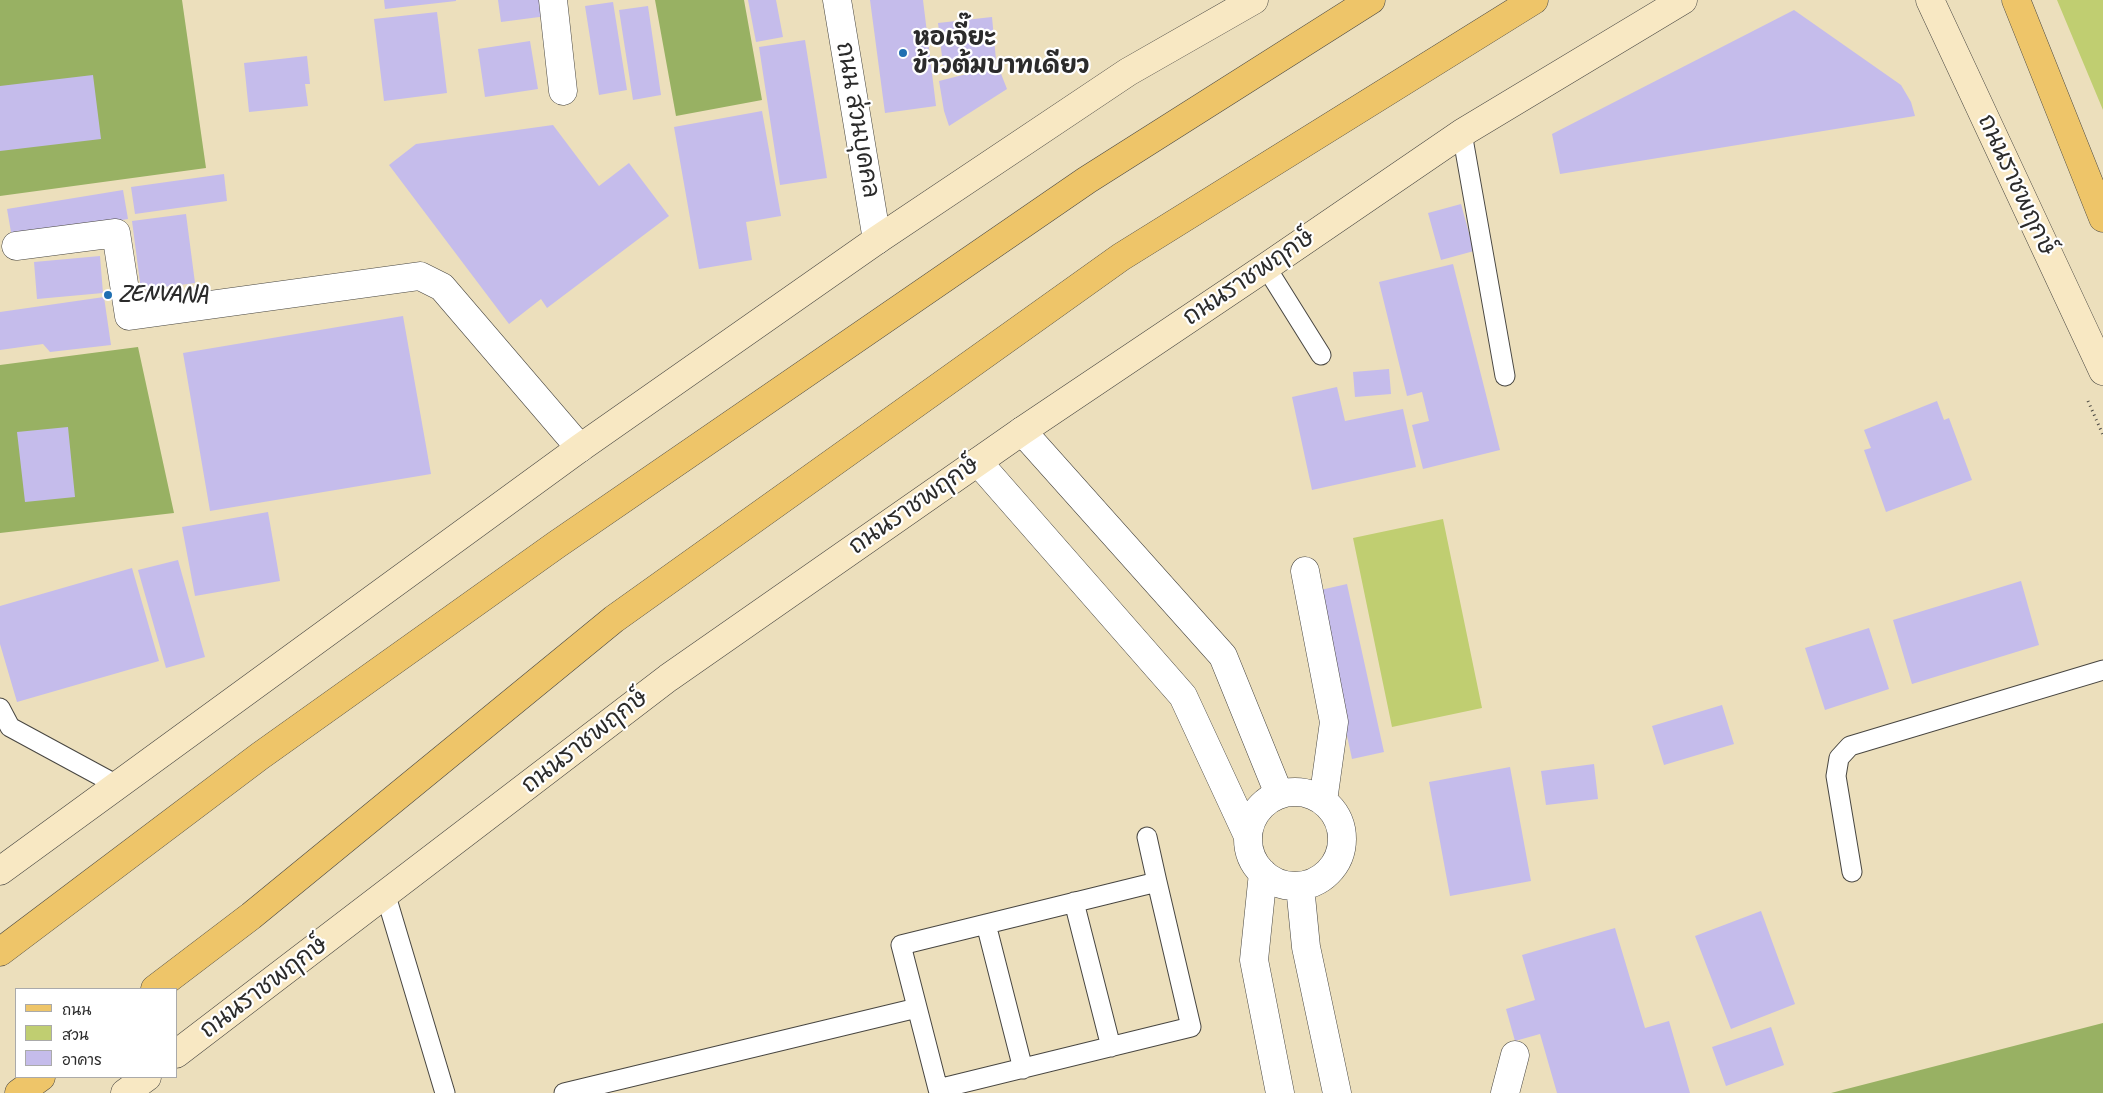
<!DOCTYPE html>
<html>
<head>
<meta charset="utf-8">
<style>
  body { margin:0 }
  #map { position:relative; width:2103px; height:1093px; overflow:hidden; background:#ecdfbc; font-family:Caveat,"Playpen Sans Thai",sans-serif }
  canvas { display:block }
  .legend { position:absolute; left:15px; top:988px; width:162px; height:90px; box-sizing:border-box; background:#fff; border:1px solid #aaa; margin:0; padding:6px 9px; list-style:none; font-size:15px; color:#2b2b2b }
  .legend li { display:flex; align-items:center; gap:10px; height:25px }
  .legend b { width:25px; border:1px solid #aaa }
</style>
</head>
<body>
<div id="map">
<canvas width="2103" height="1093"></canvas>
<ul class="legend">
<li><b style="height:6px;background:#eec569"></b>ถนน</li>
<li><b style="height:14px;background:#c0ce71"></b>สวน</li>
<li><b style="height:14px;background:#c5bceb"></b>อาคาร</li>
</ul>
</div>
<script>
const g = document.querySelector('canvas').getContext('2d');
g.lineJoin = 'round';
function paint(path, color) { g.fillStyle = color; g.fill(path, 'evenodd'); }
function strokePath(path, color, width, dash) { g.strokeStyle = color; g.lineWidth = width; g.lineCap = dash ? 'butt' : 'round'; g.setLineDash(dash || []); g.stroke(path); }
function label(font, color, halo, rows, align = 'center') {
  g.font = font + ' Caveat,"Playpen Sans Thai",sans-serif'; g.lineWidth = 4.5; g.setLineDash([]); g.textBaseline = 'middle'; g.strokeStyle = halo; g.fillStyle = color; for (const [text, x, y, turn = 0] of rows) {
    g.save(); g.translate(x, y); g.rotate((+turn || 0) * Math.PI / 180); g.textAlign = isNaN(turn) ? turn : align; if (halo) g.strokeText(text, 0, 0); g.fillText(text, 0, 0); g.restore();
  }
}
paint(new Path2D(`
  M2057 0H2103V110Z
  M1443 519 1482 708 1392 727 1353 538Z`), '#c0ce71');
paint(new Path2D(`
  M0 0H182L206 168 0 196Z
  M655 0H744L762 100 676 116Z
  M138 347 174 513 0 533V365Z
  M2103 1023V1093H1831Z`), '#98b163');
paint(new Path2D(`
  M384 0H456V1L385 9Z
  M498 0H544L547 16 501 22Z
  M748 0H776L783 37 756 42Z
  M870 0H923L936 106 885 113Z
  M613 2 627 90 599 95 585 6Z
  M648 6 661 95 633 100 619 10Z
  M1794 10 1901 85 1911 102 1915 116 1560 174 1552 134Z
  M437 12 447 93 384 101 374 19Z
  M992 17 996 60 943 65 938 23Z
  M805 40 827 178 780 185 759 47Z
  M530 41 538 89 485 97 478 49Z
  M307 56 310 84H305L308 106 249 112 244 63Z
  M998 66 1007 89 949 126 944 111 939 81Z
  M93 75 101 139 0 151V86Z
  M762 111 781 216 746 222 752 260 699 269 674 127Z
  M553 125 599 186 629 163 669 216 547 308 541 299 509 324 389 165 416 144Z
  M224 174 227 201 135 214 131 187Z
  M123 190 128 219 12 238 7 209Z
  M1461 204 1474 251 1441 260 1428 213Z
  M186 214 195 283 141 290 132 221Z
  M100 256 103 293 37 299 34 262Z
  M1453 264 1500 450 1423 469 1412 425 1429 421 1422 392 1407 396 1379 282Z
  M104 297 111 345 50 352 43 344 0 350V312Z
  M403 316 431 474 210 511 183 353Z
  M1389 369 1391 394 1355 397 1353 372Z
  M1337 387 1345 421 1403 409 1416 467 1312 490 1292 397Z
  M1937 401 1944 420 1949 418 1972 480 1886 512 1864 450 1871 448 1864 430Z
  M68 427 75 497 25 502 17 432Z
  M268 512 280 581 195 596 182 527Z
  M178 560 205 657 166 668 138 570Z
  M132 568 159 661 17 702 0 644V606Z
  M2021 581 2039 645 1912 684 1893 620Z
  M1347 584 1384 752 1352 759 1316 591Z
  M1869 628 1889 689 1825 710 1805 648Z
  M1722 705 1734 744 1664 765 1652 726Z
  M1594 764 1598 799 1546 805 1541 771Z
  M1510 767 1531 881 1450 896 1429 782Z
  M1761 911 1795 1004 1731 1029 1695 936Z
  M1615 928 1645 1028 1669 1021 1690 1093H1557L1540 1034 1515 1041 1506 1009 1535 1000 1522 955Z
  M1771 1027 1784 1065 1726 1086 1712 1047Z`), '#c5bceb');
const service = new Path2D(`
  M1462 133 1505 376
  M1266 267 1321 355
  M0 708 10 727 117 785
  M1147 837 1157 882
  M1852 872 1836 776 1839 758 1850 746 2103 670
  M1157 882 1191 1027 938 1089 901 945Z
  M386 896 445 1093
  M1074 902 1111 1047
  M986 924 1023 1069
  M564 1093 917 1008`);
const minor = new Path2D(`
  M553 0 563 91
  M837 0 877 240
  M16 246 116 233 129 316 420 276 442 287 580 448
  M1022 431 1223 656 1279 794
  M978 462 1183 696 1247 834
  M1305 571 1334 722 1323 801
  M1248 839a47 47 0 1 1 94 0a47 47 0 1 1-94 0Z
  M1263 873 1254 960 1280 1093
  M1300 886 1306 947 1337 1093
  M1505 1093 1515 1055`);
const secondary = new Path2D(`
  M1930 0 2103 371
  M0 871 580 448 877 240 1128 72 1254 0
  M176 1054 668 678 1022 431 1266 267 1462 133 1683 0
  M125 1093 147 1077`);
const primary = new Path2D(`
  M2016 0 2103 218
  M0 952 260 756 556 545 1087 180 1371 0
  M155 989 251 916 614 619 1121 257 1534 0
  M19 1093 41 1077`);
strokePath(service, '#484641', 21);
strokePath(minor, '#484641', 29);
strokePath(secondary, '#484641', 29);
strokePath(primary, '#484641', 29);
strokePath(new Path2D(`
  M2088 401 2103 435`), '#484641', 3, [1, 4]);
strokePath(service, '#fff', 19);
strokePath(minor, '#fff', 28);
strokePath(secondary, '#f8e8c3', 28);
strokePath(primary, '#eec569', 28);
for (const [x, y, r, color] of [
  [903,53,5,"#1f6fb2"],
  [108,295,5,"#1f6fb2"]
]) { const dot = new Path2D(); dot.arc(x, y, r, 0, 2 * Math.PI); g.fillStyle = color; g.fill(dot); strokePath(dot, '#fff', 2); }
label('bold 24px', '#2b2b2b', '#fff', [
  ["หอเจี๊ยะ",913,39],
  ["ข้าวต้มบาทเดียว",913,67],
  ["ZENVANA",118,295]
], 'left');
label('24px', '#2b2b2b', '#fff', [
  ["ถนน ส่วนบุคคล",857,120,80],
  ["ถนนราชพฤกษ์",2016,185,65],
  ["ถนนราชพฤกษ์",1249,278,-34],
  ["ถนนราชพฤกษ์",914,506,-35],
  ["ถนนราชพฤกษ์",585,742,-38],
  ["ถนนราชพฤกษ์",264,988,-37]
]);
</script>
</body>
</html>
